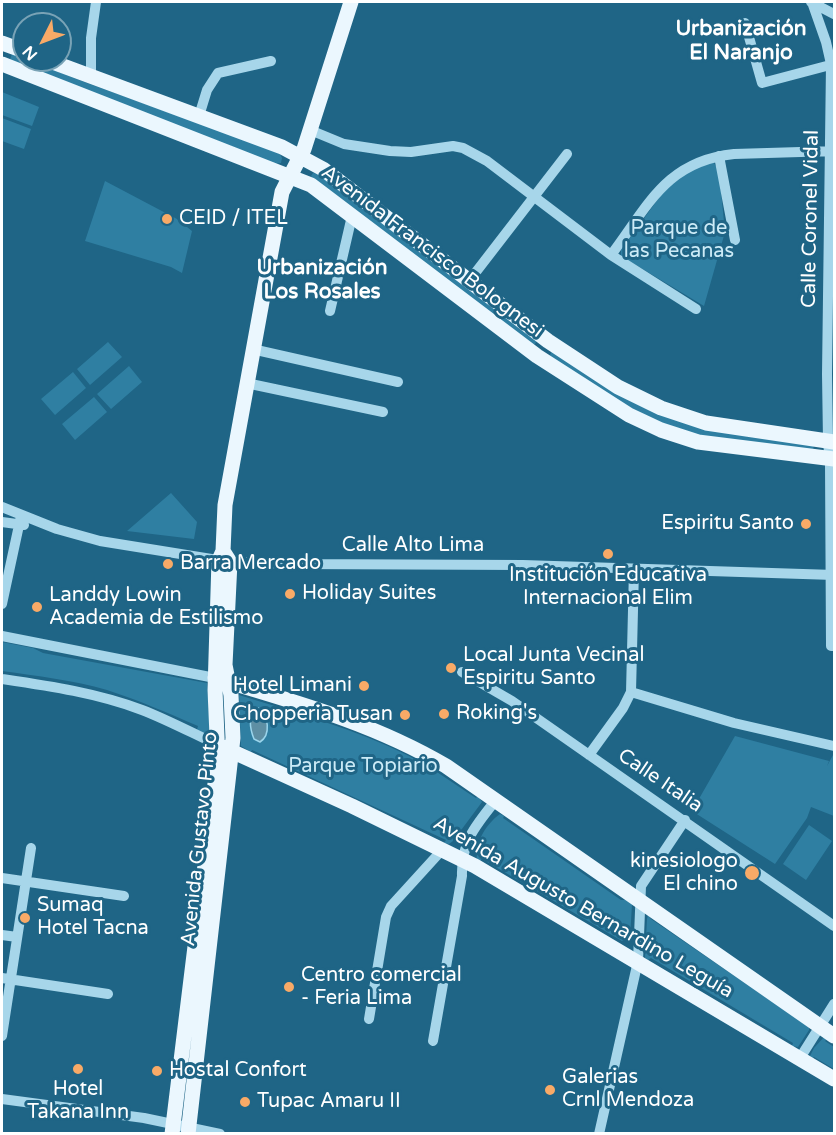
<!DOCTYPE html>
<html>
<head>
<meta charset="utf-8">
<style>
  body { margin:0 }
  #map { position:relative; width:836px; height:1135px; overflow:hidden; background:#1f6586; font-family:"Varela Round",sans-serif }
  canvas { display:block }
  .frame { position:absolute; inset:0; border:3px solid #fff; pointer-events:none }
  .north { position:absolute; left:12px; top:12px; width:60px; height:60px; box-sizing:border-box; background:#1f6586; border:2px solid #79a3b6; border-radius:50%; rotate:228deg; font-size:16px; font-weight:700; line-height:24px; text-align:center; color:#fff }
  .north::after { content:''; display:block; margin:auto; width:21px; height:27px; background:#f8aa67; clip-path:polygon(50% 0,100% 100%,50% 72%,0 100%) }
</style>
</head>
<body>
<div id="map">
<canvas width="836" height="1135"></canvas>
<div class="frame"></div>
<div class="north">N</div>
</div>
<script>
const g = document.querySelector('canvas').getContext('2d');
g.lineJoin = 'round';
function paint(path, color) { g.fillStyle = color; g.fill(path, 'evenodd'); }
function strokePath(path, color, width, dash) { g.strokeStyle = color; g.lineWidth = width; g.lineCap = dash ? 'butt' : 'round'; g.setLineDash(dash || []); g.stroke(path); }
function label(font, color, halo, rows, align = 'center') {
  g.font = font + ' "Varela Round",sans-serif'; g.lineWidth = 6; g.setLineDash([]); g.textBaseline = 'middle'; g.strokeStyle = halo; g.fillStyle = color; for (const [text, x, y, turn = 0] of rows) {
    g.save(); g.translate(x, y); g.rotate((+turn || 0) * Math.PI / 180); g.textAlign = isNaN(turn) ? turn : align; if (halo) g.strokeText(text, 0, 0); g.fillText(text, 0, 0); g.restore();
  }
}
paint(new Path2D(`
  M12 54 87 83 279 152 282 158 281 163 274 164 9 62Z
  M2 92 39 107 32 126 2 115Z
  M2 118 31 129 24 149 2 141Z
  M707 161 714 163 719 171 725 232 704 306 621 256V250L669 184Z
  M313 173 319 174 537 340 535 344 529 345 314 181 311 176Z
  M105 181 177 219 192 231 182 273 171 267 85 241Z
  M108 342 122 357 90 385 77 369Z
  M552 351 636 400 814 445 813 450 707 440 665 429 553 360 550 355Z
  M129 366 142 382 111 409 97 394Z
  M73 372 86 388 55 415 41 399Z
  M94 397 107 412 75 440 62 424Z
  M171 493 197 522 194 539 127 531Z
  M2 642 33 648 43 653 207 683 210 733 208 735 197 730 198 726C168 713 138 700 107 690 73 680 37 676 2 671Z
  M239 695C297 713 355 729 409 756 433 768 454 784 476 798L478 796 482 802 453 841 449 844 444 843 446 840 252 750 251 752 241 746Z
  M735 736 829 761 827 766 833 755 834 756V816L811 807 807 818 775 864 692 811Z
  M500 814 504 816 503 818 621 900H626L632 904 630 938 625 941H622L482 859 480 861 477 860C475 842 486 824 500 814Z
  M809 825 832 841 806 880 783 864Z
  M648 915 651 919 809 1027V1030L798 1047 792 1046 793 1043 651 958 648 960 645 958 647 919Z
  M824 1037 827 1039 825 1041 834 1047V1069L814 1057 812 1059 810 1056 814 1048Z`), '#2f7fa2');
const water = new Path2D(`
  M258 708C269 715 271 735 260 742L254 739C250 729 247 714 258 708Z`);
paint(water, '#5e8fa4');
strokePath(water, '#9bd5ec', 1.5);
strokePath(new Path2D(`
  M811 2 834 14
  M812 2 826 42 831 64 827 374 828 441 830 464 831 646H834
  M745 23 762 83 834 64
  M91 77V38L96 2
  M199 116 207 90 218 73 271 61
  M310 130 344 144 390 151 411 152 453 146 463 148 487 161 611 255 696 309
  M719 156 735 240
  M611 255C648 206 666 161 734 154L834 151
  M469 281 567 154
  M330 311 352 216
  M252 349 398 382
  M246 383 383 412
  M2 507 57 529 100 541 230 562 291 564 523 565 834 575
  M2 522 24 525
  M2 604 21 516
  M2 636 215 678
  M462 672 512 701 834 926
  M2 679C49 686 97 693 142 710 168 720 192 733 218 745
  M631 692 734 723 834 746
  M589 755 623 708 631 692 634 569
  M2 878 124 896
  M2 935 17 937
  M2 978 108 994
  M369 1019 386 917 391 906 442 850
  M2 1036 31 848
  M433 1041 462 876C461 842 475 826 496 800
  M800 1058 834 1004
  M2 1099 144 1118 220 1134
  M599 1134 638 961 641 886 685 820`), '#a7d6ea', 10);
strokePath(new Path2D(`
  M2 43 24 51
  M47 60 282 147 323 169 548 341 618 387 661 408 706 423 834 442
  M2 64 311 185 537 356 629 415 661 430 698 442 834 459
  M215 678C295 702 373 723 446 766L834 1036
  M218 745 352 806 475 866 834 1079
  M172 1134 218 759 215 690 219 560 223 551 225 505 282 192 304 149 351 2
  M188 1134 233 738 231 695 225 665 230 562 223 551`), '#ebf7fe', 15);
for (const [x, y, r, color] of [
  [167,219,6,"#f8aa67"],
  [806,524,6,"#f8aa67"],
  [608,554,6,"#f8aa67"],
  [168,564,6,"#f8aa67"],
  [290,594,6,"#f8aa67"],
  [37,607,6,"#f8aa67"],
  [451,668,6,"#f8aa67"],
  [364,686,6,"#f8aa67"],
  [444,714,6,"#f8aa67"],
  [405,715,6,"#f8aa67"],
  [752,873,8,"#f8aa67"],
  [25,918,6,"#f8aa67"],
  [289,987,6,"#f8aa67"],
  [78,1069,6,"#f8aa67"],
  [157,1071,6,"#f8aa67"],
  [550,1090,6,"#f8aa67"],
  [245,1102,6,"#f8aa67"]
]) { const dot = new Path2D(); dot.arc(x, y, r, 0, 2 * Math.PI); g.fillStyle = color; g.fill(dot); strokePath(dot, '#1f6586', 2); }
label('20px', '#fff', '#1f6586', [
  ["CEID / ITEL",179,219],
  ["Espiritu Santo",794,524,"right"],
  ["Barra Mercado",180,564],
  ["Institución Educativa",608,576,"center"],
  ["Internacional Elim",608,599,"center"],
  ["Holiday Suites",302,594],
  ["Landdy Lowin",49,596],
  ["Academia de Estilismo",49,619],
  ["Local Junta Vecinal",463,656],
  ["Espiritu Santo",463,679],
  ["Hotel Limani",352,686,"right"],
  ["Roking's",456,714],
  ["Chopperia Tusan",393,715,"right"],
  ["kinesiologo",738,862,"right"],
  ["El chino",738,885,"right"],
  ["Sumaq",37,906],
  ["Hotel Tacna",37,929],
  ["Centro comercial",301,976],
  ["- Feria Lima",301,999],
  ["Hostal Confort",169,1071],
  ["Galerias",562,1078],
  ["Crnl Mendoza",562,1101],
  ["Hotel",78,1090,"center"],
  ["Takana Inn",78,1113,"center"],
  ["Tupac Amaru II",257,1102]
], 'left');
label('20px', '#fff', '#1f6586', [
  ["Calle Coronel Vidal",811,219,-89],
  ["Avenida Francisco Bolognesi",432,252,37],
  ["Calle Alto Lima",413,546],
  ["Calle Italia",660,781,34],
  ["Avenida Gustavo Pinto",200,839,-84],
  ["Avenida Augusto Bernardino Leguía",583,908,30]
]);
label('20px', '#ccebf7', '#1f6586', [
  ["Parque de",679,229],
  ["las Pecanas",679,252],
  ["Parque Topiario",363,767]
]);
label('bold 21px', '#fff', '#1f6586', [
  ["Urbanización",741,29],
  ["El Naranjo",741,53],
  ["Urbanización",322,268],
  ["Los Rosales",322,292]
]);
</script>
</body>
</html>
